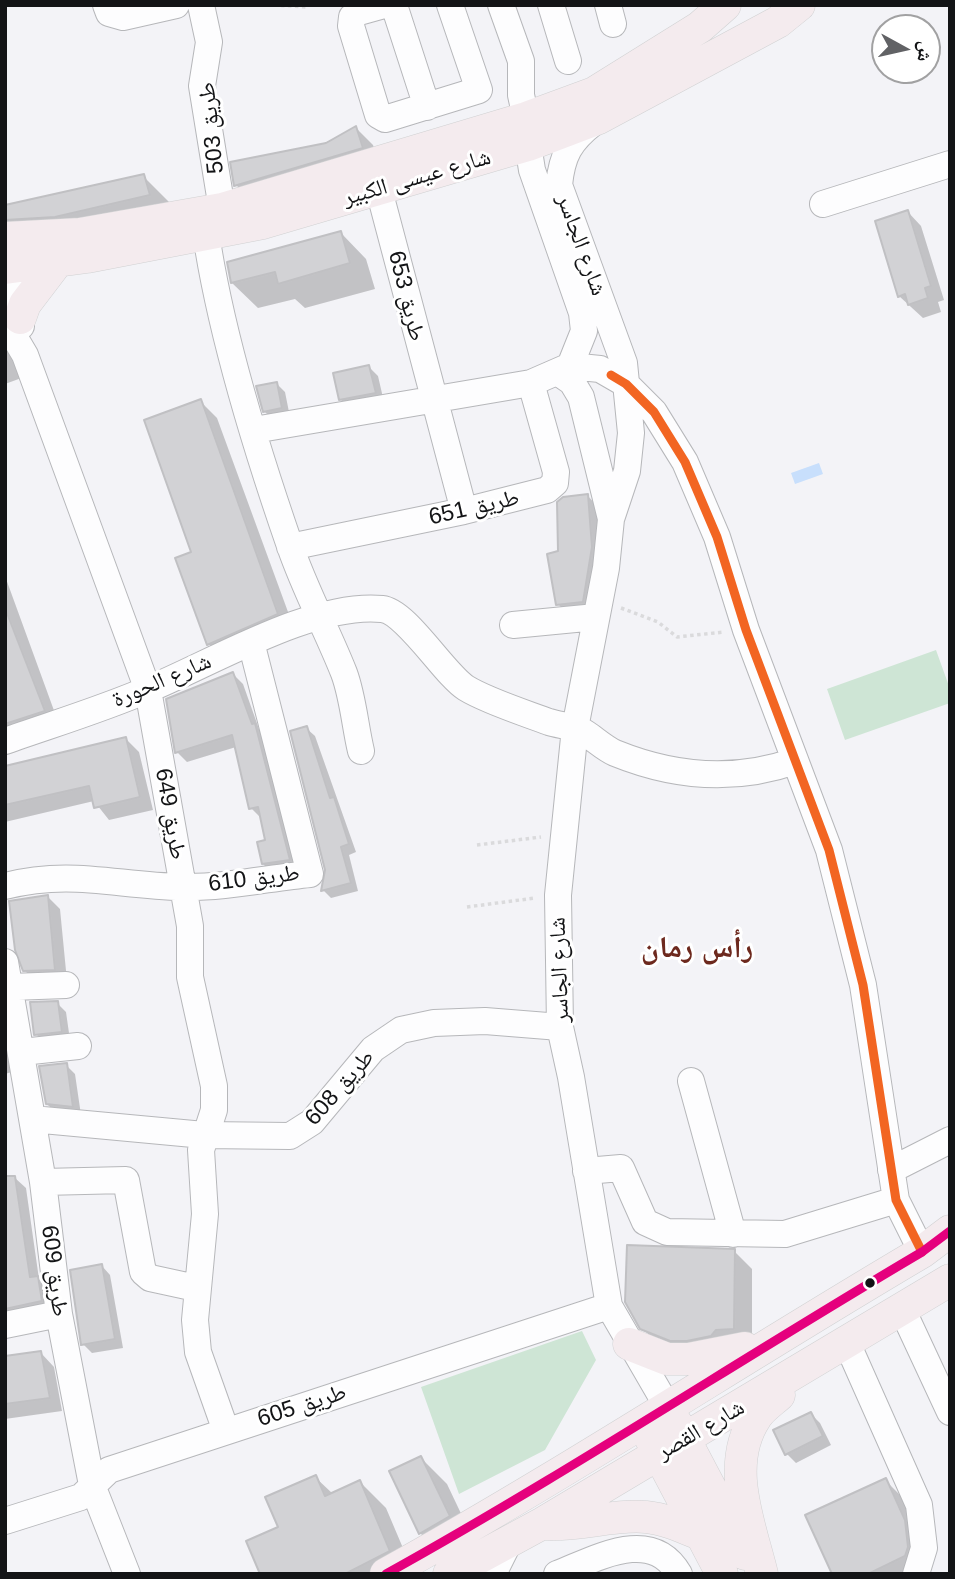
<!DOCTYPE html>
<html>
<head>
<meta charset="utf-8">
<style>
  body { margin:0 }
  #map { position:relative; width:955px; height:1579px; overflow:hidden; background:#f3f3f7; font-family:Helvetica,"Noto Naskh Arabic",sans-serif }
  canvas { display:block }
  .frame { position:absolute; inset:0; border:7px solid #131416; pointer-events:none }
  .north { position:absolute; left:871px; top:14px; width:70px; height:70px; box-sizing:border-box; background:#fff; border:2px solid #a1a1a2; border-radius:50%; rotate:98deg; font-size:19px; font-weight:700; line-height:28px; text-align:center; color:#131416 }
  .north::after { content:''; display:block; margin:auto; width:24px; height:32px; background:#616265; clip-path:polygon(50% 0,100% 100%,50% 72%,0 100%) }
</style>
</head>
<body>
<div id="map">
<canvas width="955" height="1579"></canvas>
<div class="frame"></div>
<div class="north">ش</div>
</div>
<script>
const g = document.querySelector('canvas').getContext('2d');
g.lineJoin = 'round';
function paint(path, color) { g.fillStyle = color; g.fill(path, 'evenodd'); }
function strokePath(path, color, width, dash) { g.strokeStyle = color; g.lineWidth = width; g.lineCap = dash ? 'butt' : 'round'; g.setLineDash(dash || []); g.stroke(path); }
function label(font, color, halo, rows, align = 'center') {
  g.font = font + ' Helvetica,"Noto Naskh Arabic",sans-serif'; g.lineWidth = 6; g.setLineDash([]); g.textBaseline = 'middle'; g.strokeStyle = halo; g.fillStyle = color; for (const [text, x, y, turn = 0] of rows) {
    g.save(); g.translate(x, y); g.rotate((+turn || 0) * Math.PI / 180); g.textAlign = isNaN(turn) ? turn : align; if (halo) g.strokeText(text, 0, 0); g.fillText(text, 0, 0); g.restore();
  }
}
paint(new Path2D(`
  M936 650 950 689V703L845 740 827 689Z
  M582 1331 596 1360 545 1450 459 1494 421 1387Z`), '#cee5d5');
paint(new Path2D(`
  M819 463 823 474 795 484 791 473Z`), '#c8dffc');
paint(new Path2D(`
  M356 128 373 145 379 164 253 202 236 185Z
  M143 176 169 202 175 221 5 257V206Z
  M908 212 921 226 944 300 938 302 941 312 923 318 899 296Z
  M341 233 366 259 375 289 305 308 295 299 258 308 232 283Z
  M5 323 27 376 5 384Z
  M369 367 378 376 384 402 349 408 340 399Z
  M276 383 285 392 290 417 274 421 265 412Z
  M200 401 217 418 295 631 226 661 209 644 194 553Z
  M588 496 596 505 600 556 592 611 567 613 558 604 560 552Z
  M5 576 60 727 5 741Z
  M233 674 243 684 259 729 265 736 299 870 273 874 263 864 267 841 261 818 251 808 236 747 187 762 177 752 168 700Z
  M306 728 315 736 356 852 349 855 358 891 331 898 323 890 327 870Z
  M125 738 139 752 153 810 109 820 94 801 5 822V768Z
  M48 897 60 909 67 981 37 982 24 970Z
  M57 1003 66 1012 70 1040 45 1043 36 1034Z
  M5 1035 15 1071 5 1074Z
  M66 1065 75 1074 81 1115 56 1113 47 1104Z
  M15 1178 26 1188 39 1279 49 1288 52 1312 5 1319V1179Z
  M734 1251 752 1269V1347L660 1346 642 1328Z
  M102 1266 110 1275 123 1348 92 1353 83 1344Z
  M41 1353 54 1367 62 1411 5 1419V1358Z
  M811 1414 820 1423 831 1445 796 1463 787 1454 776 1431Z
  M421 1458 447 1484 475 1543 446 1559 420 1533Z
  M315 1477 333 1494 360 1482 386 1508 414 1574H262L280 1528Z
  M885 1480 903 1498 922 1539 923 1574H834Z`), '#0003');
const building = new Path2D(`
  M356 126 363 148 234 186 230 162 326 143Z
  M144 174 150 195 55 217 5 220V205Z
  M908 210 931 286 925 288 928 298 908 305 905 294 898 297 875 221Z
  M341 231 350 263 278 284 275 272 231 283 227 262Z
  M369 365 376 393 339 400 333 373Z
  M277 382 282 408 263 412 256 386Z
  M201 399 278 614 207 645 175 558 191 552 144 420Z
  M588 494 592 547 583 602 556 605 547 554 558 551 557 502 563 497Z
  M5 608 45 711 5 724Z
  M233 672 252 724 255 723 290 860 262 864 257 842 265 840 258 807 249 809 232 735 175 753 166 699Z
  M307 726 330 798 334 797 349 844 341 847 351 883 321 891 325 870 290 731Z
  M126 737 140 797 94 808 89 786 5 805V766Z
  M48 895 55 970 23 971 15 950 9 901Z
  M58 1001 62 1032 34 1035 30 1002Z
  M67 1063 73 1107 46 1104 39 1066Z
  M5 1176H15L30 1277 38 1276 42 1301 5 1309Z
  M627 1245 735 1249 734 1329 716 1330 711 1336 687 1341H670L640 1329 625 1302Z
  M102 1264 115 1339 81 1345 70 1270Z
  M41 1351 50 1398 5 1404V1356Z
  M811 1412 823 1436 785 1455 773 1430Z
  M421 1456 450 1516 419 1534 389 1471Z
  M316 1475 325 1496 360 1480 390 1551 345 1574H260L246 1541 278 1527 265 1497Z
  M886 1478 905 1520 908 1547 905 1556 868 1574H832L805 1515Z`);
paint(building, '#d2d2d5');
strokePath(building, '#c0c0c3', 2);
const minor = new Path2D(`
  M106 5 109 13 123 17 176 5
  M201 5 209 42 202 86 222 209
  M384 5 359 12 352 17 351 26 378 115 385 119 479 90 450 5
  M394 5 427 107
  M501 5 521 61V95L526 118
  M551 5 568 61
  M608 5 613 24
  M593 123C570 141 562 155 559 185L624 363 631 433 627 471 611 519 606 568 575 728 558 895 560 1027 571 1077 609 1306 667 1406
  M379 190 464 511
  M823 204 950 164
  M206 234C221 336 256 448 290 546 305 590 327 630 344 673 353 697 355 726 361 751
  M5 266 21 326
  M5 321 25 355 148 690 190 926V977L214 1086V1110L201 1150 205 1214 195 1320 198 1352 226 1431
  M570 366 600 369 626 384 654 412 685 462 717 537 746 630 829 850 863 985 896 1200 922 1252
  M559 373 572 382 581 397 611 519
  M254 430 531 383 570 366 584 331 582 313 532 170 528 145 534 127
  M290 547 464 511 547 490 555 483 556 472 531 383
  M513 625 596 617
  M5 741C53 724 103 709 149 689 214 662 313 602 382 609 406 611 444 674 466 688 487 701 525 713 549 722 559 725 570 726 580 730 592 736 602 747 615 753 674 777 735 782 795 761
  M5 886C72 869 117 886 182 887 224 888 269 878 310 874L251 642
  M5 962 43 1182 59 1314 92 1485 127 1574
  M11 987 66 985
  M22 1052 78 1046
  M691 1081 733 1234
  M32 1119 204 1135 290 1136 312 1122 373 1049 401 1030 434 1023 485 1021 560 1027
  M891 1170 950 1140
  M586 1171 621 1168 645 1222 667 1232 785 1234 896 1200
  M43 1182 126 1180 143 1272 150 1278 196 1288
  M902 1309 950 1412
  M5 1325 59 1314
  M847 1343 919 1505 924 1548 916 1574
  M5 1521 81 1497 109 1470 609 1306
  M493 1574 509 1542
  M557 1574C596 1559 651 1526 679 1574`);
const major = new Path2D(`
  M5 238 80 234 222 209 526 118 594 93 700 27 725 5
  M5 268 87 257 263 223 528 145 599 118 778 22 799 5
  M20 318 25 304 57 262
  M629 1344 667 1359H689L745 1348
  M676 1423 745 1554
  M650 1437 722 1574
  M547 1524C581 1526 613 1514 646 1517 667 1519 685 1528 704 1536
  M386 1574C568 1473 742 1358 922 1252L950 1231
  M449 1574 543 1523 950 1280
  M762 1574C750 1524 724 1465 756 1417 761 1409 771 1402 779 1395`);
strokePath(minor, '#b6b7ba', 28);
strokePath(major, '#d0d1d2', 33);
strokePath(new Path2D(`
  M274 5 307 7
  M621 608 658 622 677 637 724 632
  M477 845 541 837
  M467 907 535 898`), '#dadadc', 3.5, [3.5, 3.5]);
strokePath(minor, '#fdfdfe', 26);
strokePath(major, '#f4ebee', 32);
strokePath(new Path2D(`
  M611 375 626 384 654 412 685 462 717 537 746 630 829 850 863 985 896 1200 922 1252`), '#f26522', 9);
strokePath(new Path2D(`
  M386 1574C568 1473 742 1358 922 1252L950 1231`), '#e5007d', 9);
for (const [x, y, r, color] of [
  [870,1283,6,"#131416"]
]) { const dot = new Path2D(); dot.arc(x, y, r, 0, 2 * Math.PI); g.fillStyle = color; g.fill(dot); strokePath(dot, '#fff', 2.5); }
label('23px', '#131416', '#fff', [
  ["طريق 503",212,128,-96],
  ["شارع عيسى الكبير",417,178,-16],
  ["شارع الجاسر",581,245,70],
  ["طريق 653",406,296,76],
  ["طريق 651",474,508,-13],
  ["شارع الحورة",162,681,-23],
  ["طريق 649",170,814,80],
  ["طريق 610",254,879,-7],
  ["شارع الجاسر",560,970,-92],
  ["طريق 608",340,1088,-49],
  ["طريق 609",54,1271,83],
  ["طريق 605",302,1406,-18],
  ["شارع القصر",701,1430,-30]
]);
label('bold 30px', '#6d291e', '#fff', [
  ["رأس رمان",697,949]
]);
</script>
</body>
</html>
